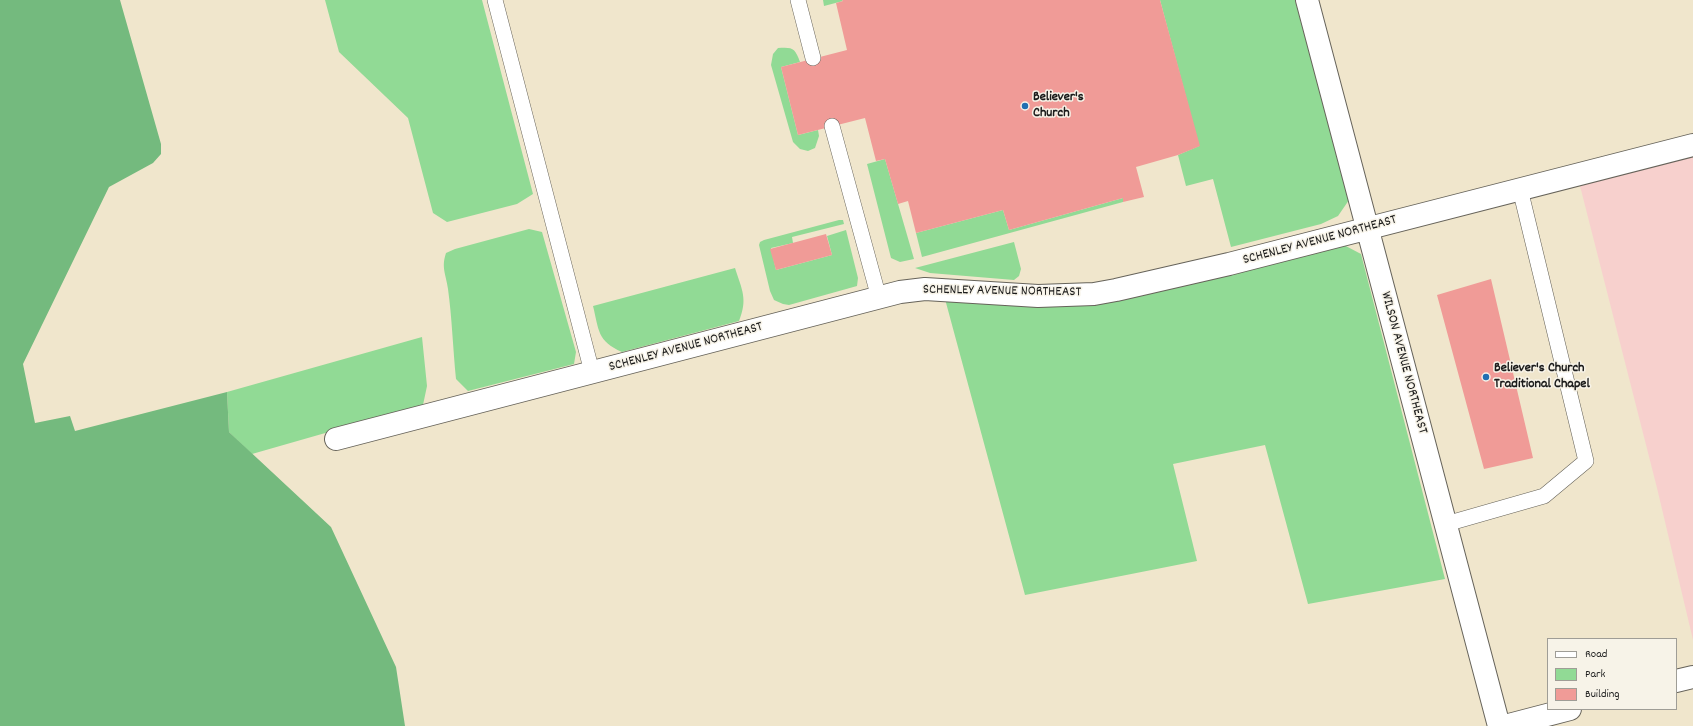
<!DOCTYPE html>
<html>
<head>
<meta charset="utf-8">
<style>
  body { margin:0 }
  #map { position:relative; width:1693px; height:726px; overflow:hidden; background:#f0e6cc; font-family:Dekko,sans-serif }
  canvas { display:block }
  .legend { position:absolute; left:1547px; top:638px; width:130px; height:72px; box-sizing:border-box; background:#f7f3e8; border:1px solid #9f9d96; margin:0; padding:5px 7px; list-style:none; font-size:12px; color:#1c1c1c }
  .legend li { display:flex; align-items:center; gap:8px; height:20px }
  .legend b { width:20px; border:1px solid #9f9d96 }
</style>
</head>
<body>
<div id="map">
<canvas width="1693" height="726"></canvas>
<ul class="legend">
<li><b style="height:5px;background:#fff"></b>Road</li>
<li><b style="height:11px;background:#91da95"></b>Park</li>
<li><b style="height:11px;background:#f09b97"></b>Building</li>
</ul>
</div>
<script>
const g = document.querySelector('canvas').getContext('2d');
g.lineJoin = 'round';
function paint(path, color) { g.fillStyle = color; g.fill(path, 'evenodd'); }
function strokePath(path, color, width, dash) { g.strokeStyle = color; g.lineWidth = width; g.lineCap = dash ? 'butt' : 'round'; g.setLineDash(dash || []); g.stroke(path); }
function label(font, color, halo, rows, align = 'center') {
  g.font = font + ' Dekko,sans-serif'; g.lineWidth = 3; g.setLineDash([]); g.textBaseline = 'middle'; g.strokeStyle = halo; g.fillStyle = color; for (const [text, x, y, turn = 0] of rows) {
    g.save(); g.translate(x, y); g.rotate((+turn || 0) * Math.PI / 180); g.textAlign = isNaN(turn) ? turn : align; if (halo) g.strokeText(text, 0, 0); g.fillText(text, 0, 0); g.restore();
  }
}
paint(new Path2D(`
  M1693 153V640L1657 488 1579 182Z`), '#f7d0cd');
paint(new Path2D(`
  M325 0H482L533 194 517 204 447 222 433 213 408 118 339 52Z
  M823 0H842L843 1 824 6Z
  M1160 0H1295L1349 200 1338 216 1321 224 1231 247 1213 179 1186 186 1178 155 1199 146Z
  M778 48C793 47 795 48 800 62L781 67 798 135 818 130 819 136 815 148 808 151 800 149 793 142 771 65 773 54Z
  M885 159 914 259 900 262 891 258 867 164Z
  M1123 198V202L922 257 916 233 1003 210 1009 230Z
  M839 220H843L844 224 792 237 793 243 771 248 776 270 832 255 827 236 846 230 858 278 857 286 789 305 783 304 774 300 770 291 759 245 760 242 764 240Z
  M529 229 542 232 576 352 574 364 468 391 456 379C453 349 452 318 448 289 446 274 441 268 446 253L455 249Z
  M1014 242 1021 269 1019 276 1014 280 930 273 915 268Z
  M1342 244 1361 254 1445 579 1308 604 1265 445 1173 464 1197 561 1025 595 945 299 1038 307 1115 300Z
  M735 268C742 290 748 299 739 321L622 352C597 341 599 330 593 306Z
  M422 337 427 386 423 405 252 454 229 432 227 392Z`), '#91da95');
paint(new Path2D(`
  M0 0H120L161 144V154L153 163 109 187 23 364 35 423 70 416 75 431 227 392 229 432 331 527 396 667 405 726H0Z`), '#74ba7e');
paint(new Path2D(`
  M842 0H1160L1200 146 1178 155 1136 167 1144 197 1123 202V198L1009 230 1003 210 916 233 908 201 898 204 885 159 876 161 865 118 798 135 781 67 847 50 836 3 843 1Z
  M826 234 832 255 776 270 770 249Z
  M1491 279 1533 458 1484 469 1437 295Z`), '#f09b97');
const lane = new Path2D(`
  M495 0 592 372
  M798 0 813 58
  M832 126 879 298
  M1446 524 1544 496 1586 461 1520 189`);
const street = new Path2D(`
  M1307 0 1499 726
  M336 439 900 292 925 289 1038 296 1094 294 1116 290 1229 264 1693 145
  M1676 681 1693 677
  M1505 726 1570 709`);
strokePath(lane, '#66635a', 16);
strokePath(street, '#66635a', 24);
strokePath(lane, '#fff', 15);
strokePath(street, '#fff', 22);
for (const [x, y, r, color] of [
  [1025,106,4,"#1f6fb2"],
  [1486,377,4,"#1f6fb2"]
]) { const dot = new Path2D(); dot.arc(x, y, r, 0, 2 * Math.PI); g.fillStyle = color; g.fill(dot); strokePath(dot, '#f7f3e8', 1.5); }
label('bold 14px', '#1c1c1c', '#f7f3e8', [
  ["Believer's",1033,98],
  ["Church",1033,114],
  ["Believer's Church",1494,369],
  ["Traditional Chapel",1494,385]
], 'left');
label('14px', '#1c1c1c', '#f7f3e8', [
  ["SCHENLEY AVENUE NORTHEAST",1320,241,-15],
  ["SCHENLEY AVENUE NORTHEAST",1002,292,1],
  ["SCHENLEY AVENUE NORTHEAST",686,348,-15],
  ["WILSON AVENUE NORTHEAST",1403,363,75]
]);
</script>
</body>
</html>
